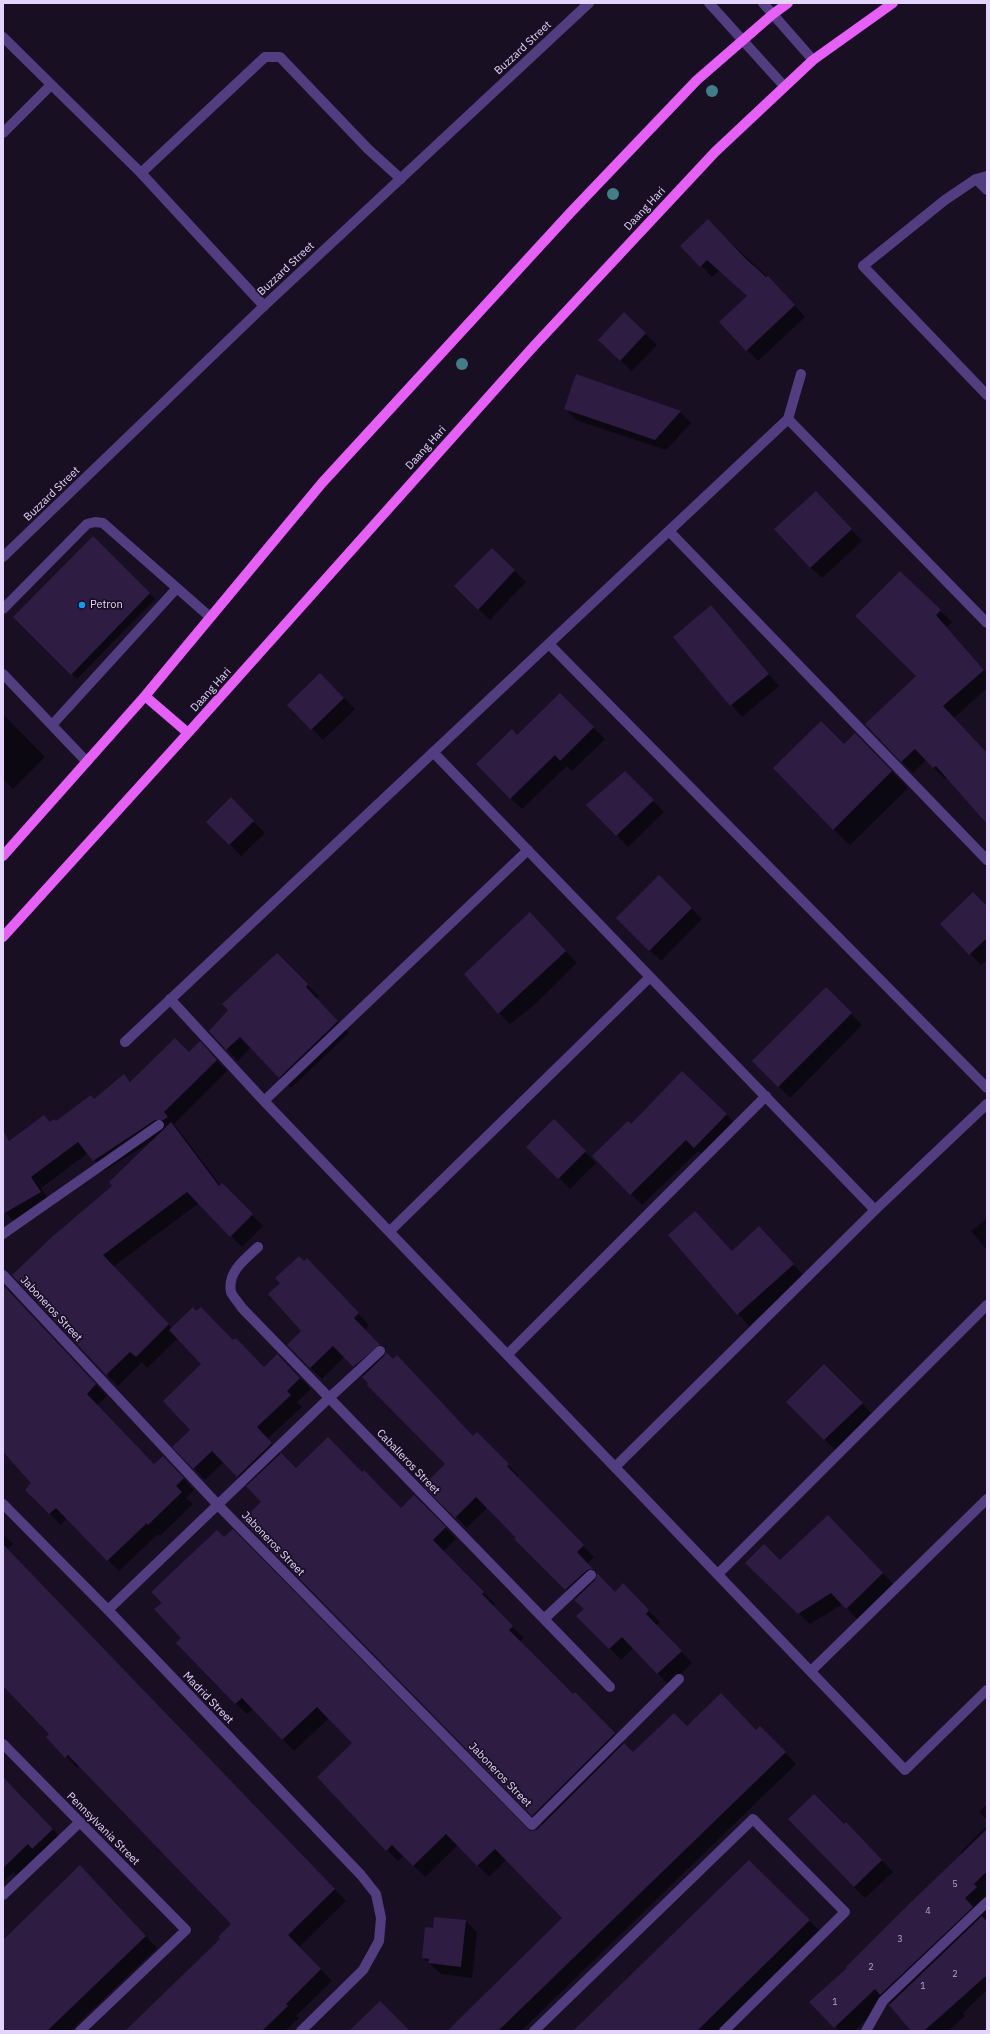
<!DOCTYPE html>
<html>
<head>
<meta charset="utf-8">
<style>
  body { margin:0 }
  #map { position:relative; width:990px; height:2034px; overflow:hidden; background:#180f23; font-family:"IBM Plex Sans",sans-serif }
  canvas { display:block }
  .frame { position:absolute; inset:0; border:4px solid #e3d4fd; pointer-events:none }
</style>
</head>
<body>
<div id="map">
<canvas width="990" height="2034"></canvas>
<div class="frame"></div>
</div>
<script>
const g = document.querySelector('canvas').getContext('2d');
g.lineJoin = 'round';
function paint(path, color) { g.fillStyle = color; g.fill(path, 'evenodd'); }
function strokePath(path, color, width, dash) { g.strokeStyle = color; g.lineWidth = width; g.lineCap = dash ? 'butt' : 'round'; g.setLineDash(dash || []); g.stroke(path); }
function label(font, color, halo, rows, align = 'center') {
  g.font = font + ' "IBM Plex Sans",sans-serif'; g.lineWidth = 3.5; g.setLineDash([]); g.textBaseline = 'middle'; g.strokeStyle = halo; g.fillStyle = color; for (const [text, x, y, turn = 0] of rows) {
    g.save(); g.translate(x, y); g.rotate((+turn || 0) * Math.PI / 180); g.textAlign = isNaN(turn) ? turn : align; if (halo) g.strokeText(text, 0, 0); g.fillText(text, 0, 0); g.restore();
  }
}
paint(new Path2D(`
  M708 221 779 288 805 317 758 361 747 350V296L719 271 712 277 682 246Z
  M624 314 657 345 632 371 610 351Z
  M565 408 680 412 691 423 666 450 576 420Z
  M827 503 862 541 822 578 810 567Z
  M93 538 155 599 77 679 14 617Z
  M492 549 526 582 490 620 455 586Z
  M900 572 952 622 947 627 987 673V688L954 718 987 755V823L947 777 945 779 926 760 913 773 866 724 917 676Z
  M711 606 779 686 742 717 674 637Z
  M320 674 355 709 323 740 289 705Z
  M560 695 605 739 572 771 567 766 522 809 510 798 518 736Z
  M3 714 45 757 13 789 3 779Z
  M844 745 872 751 908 788 850 845 833 829Z
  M625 772 664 812 628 847 588 805Z
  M231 799 265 833 241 856 208 822Z
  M987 907V960L981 965 941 924Z
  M691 908 702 919 661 961 617 918Z
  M541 925 577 963 533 1006 510 1024 499 1013Z
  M277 955 319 996 316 999 349 1033 291 1088 251 1047 238 1061 210 1031Z
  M826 988 862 1025 790 1098 753 1061Z
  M189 1053H210L227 1071 174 1124 221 1186 222 1185 263 1226 242 1247 199 1203 113 1267 172 1328 234 1342 264 1368 277 1355 311 1389 297 1402 302 1407 267 1439 296 1469 362 1473 401 1509 414 1496 456 1539 443 1552 495 1604 492 1606 524 1638 519 1642 573 1696 586 1705 633 1753 687 1727 756 1731 760 1727 796 1764 521 2031H447L563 1918 507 1859 489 1877 458 1845 425 1877 404 1856 398 1861 318 1777 354 1743 329 1718 294 1751 253 1709 247 1714 235 1703 183 1638 156 1610 530 1832 537 1831 543 1825 243 1520 262 1502 248 1486 224 1462 205 1480 174 1447 192 1430 203 1364 178 1338 147 1368 142 1362 118 1386 14 1275 113 1187 155 1139 104 1171 88 1153 41 1188 51 1203 16 1224 3 1210V1134L10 1141 44 1116 51 1123 56 1122 94 1100 124 1076 131 1082Z
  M726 1114 737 1126 706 1158 698 1151 642 1205 593 1156 631 1125Z
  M554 1121 596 1163 570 1189 528 1147Z
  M987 1218V1250L971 1231Z
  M759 1227 804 1276 749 1326 670 1235 732 1252Z
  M304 1262 318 1271 369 1325 365 1330 393 1360 473 1437 477 1434 519 1476 517 1478 594 1557 587 1564 615 1593 623 1585 660 1622 656 1626 692 1663 669 1685 633 1648 621 1660 578 1616 585 1609 516 1539 517 1538 488 1507 467 1528 425 1486 446 1464 344 1357 322 1379 288 1345 302 1331Z
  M3 1286 107 1396 97 1405 155 1465 174 1468 194 1490 186 1498 193 1504 160 1536 158 1534 119 1571 67 1518 61 1525 49 1513 33 1483 3 1453Z
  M824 1365 873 1415 836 1451 787 1402Z
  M839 1527 894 1585 858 1620 843 1604 810 1624 758 1574Z
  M3 1534 13 1544 8 1549 346 1901 299 1947 332 1981 296 2016 299 2018 285 2031H126L221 1939 233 1924 80 1765 77 1768 47 1737 51 1734 3 1685Z
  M3 1777 64 1841 17 1876 13 1872 3 1882Z
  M987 1804V1820L979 1812Z
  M844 1825 857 1835 893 1872 865 1898 854 1887Z
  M987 1825V1990L963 2013 965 2016 948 2031H913L887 2000 854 2031H839L811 2002 848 1968 962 1855 960 1853Z
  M749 1861 821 1932 719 2031H574Z
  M92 1878 157 1948 70 2031H3V1942Z
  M435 1918 466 1921 477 1932 472 1978 441 1974 423 1958 434 1929Z`), '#0007');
paint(new Path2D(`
  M708 219 744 257 766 277 768 276 795 305 746 351 719 322 747 296 707 260 700 267 680 246Z
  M624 312 646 333 620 361 598 340Z
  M576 374 681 411 655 440 564 409Z
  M816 491 852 529 810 568 774 529Z
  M93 536 150 593 71 675 13 617Z
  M492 548 515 570 478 610 454 586Z
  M900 571 941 610 936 615 984 670 943 706 987 753V824L936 766 933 768 915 749 901 762 865 724 916 676 855 616Z
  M711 605 769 674 730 706 673 637Z
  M320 673 344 698 311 730 287 705Z
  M560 693 594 727 560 761 555 755 510 799 476 764 512 729 517 735Z
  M821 721 844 744 855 733 892 771 833 830 773 768Z
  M625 771 654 800 616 836 586 805Z
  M231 797 254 821 229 845 206 822Z
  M659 875 692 908 649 951 616 918Z
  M973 892 987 906V938L969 955 940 924Z
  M530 912 566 951 498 1014 464 974Z
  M277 953 308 984 306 987 338 1021 279 1078 240 1037 226 1050 209 1031 228 1010 222 1004Z
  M826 987 852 1013 778 1087 752 1061Z
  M175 1038 189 1052 200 1041 217 1060 164 1112 168 1117 163 1120H155L93 1161 78 1142 31 1177 41 1192 3 1214V1130L9 1141 44 1115 50 1122 54 1119 56 1121 91 1095 94 1099 124 1074 130 1082Z
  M682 1071 727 1114 694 1148 686 1140 630 1195 592 1156 628 1121 631 1124Z
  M554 1119 586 1151 558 1179 526 1147Z
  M171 1122 219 1186 222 1183 253 1214 230 1237 187 1192 103 1255 169 1324 136 1357 130 1352 106 1375 12 1275 53 1236 112 1186 109 1182Z
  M695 1211 732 1251 759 1226 794 1264 737 1315 668 1235Z
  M299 1256 304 1261 307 1258 359 1313 354 1318 380 1345 353 1367 333 1346 310 1368 287 1345 301 1331 268 1294 280 1283 275 1278Z
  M3 1285 96 1384 87 1394 154 1464 163 1456 184 1478 176 1486 182 1492 148 1525 147 1523 107 1561 56 1508 49 1514 25 1490 31 1483 3 1452Z
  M193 1307 196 1311 201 1307 233 1340 236 1338 264 1367 277 1354 300 1378 287 1391 291 1395 257 1427 272 1443 237 1477 212 1451 193 1469 172 1447 190 1430 163 1401 201 1364 169 1330Z
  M386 1352 393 1359 397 1355 473 1436 477 1432 509 1464 507 1466 584 1545 577 1552 593 1569 587 1570 565 1590 514 1539 516 1538 476 1497 455 1518 423 1486 445 1464 367 1385 368 1383 362 1377 384 1356Z
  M824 1364 863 1403 824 1440 786 1402Z
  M328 1437 362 1472 364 1470 401 1508 414 1495 446 1527 433 1540 484 1592 482 1594 513 1626 509 1630 573 1694 575 1692 615 1733 532 1816 242 1520 261 1502 246 1486 281 1453 296 1468Z
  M828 1515 883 1573 846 1609 831 1593 798 1614 745 1563 764 1544 780 1560Z
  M233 1529 530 1831 537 1830 624 1743 633 1752 674 1713 687 1726 721 1693 756 1730 760 1726 786 1752 498 2031H447L562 1918 495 1849 477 1866 446 1834 413 1866 392 1845 386 1851 317 1777 352 1743 317 1707 282 1740 242 1698 235 1704 176 1643 181 1638 154 1609 162 1603 151 1592 217 1530 224 1537Z
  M3 1544 335 1889 288 1935 321 1969 286 2004 288 2006 262 2031H125L220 1939 218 1937 231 1924 68 1755 65 1758 46 1737 49 1734 3 1686Z
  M597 1573 615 1592 623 1583 649 1610 646 1614 682 1651 657 1674 622 1637 609 1649 576 1616 584 1609 574 1600 595 1580Z
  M3 1777 53 1829 32 1849 28 1844 3 1868Z
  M814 1794 844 1824 846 1822 882 1860 854 1887 788 1819Z
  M987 1829V1871L974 1884 977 1887 965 1898 973 1907 880 1995 875 1989 834 2028 809 2002 847 1968 846 1967 904 1909Z
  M749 1860 810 1920 697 2031H573Z
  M80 1865 146 1936 47 2031H3V1940Z
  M982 1916 987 1922V1975L924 2031H911L889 2005Z
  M434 1917 466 1920 461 1967 428 1963 429 1959 422 1958 425 1927 433 1928Z
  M380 2001 410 2031H349Z`), '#2e1c43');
strokePath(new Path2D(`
  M3 37 141 173 264 306
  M3 133 51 85
  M141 173 265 57H280L368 149 401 179
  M3 609 87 524 95 522 103 523 210 617
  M3 674 87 762
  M52 725 177 588`), '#513d80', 10);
strokePath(new Path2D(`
  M987 176 976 179 945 200 863 266 987 395
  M976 179 987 190
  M788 419 987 623
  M669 531 987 860
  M3 557 264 306 589 3
  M549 644 987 1088
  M433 752 875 1210
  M170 999 264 1101 905 1770 987 1690
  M125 1042 788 419 801 374
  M264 1101 528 850
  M390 1231 650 977
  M3 1234 159 1125
  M258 1247C245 1259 227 1272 231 1292 233 1297 239 1303 242 1308L610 1687
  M3 1275 218 1505 532 1825 679 1679
  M508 1354 766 1096
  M615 1467 875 1210 987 1104
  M3 1504 108 1610 361 1875 376 1894 381 1918 379 1941 363 1970 301 2031
  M718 1574 987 1305
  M108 1610 329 1398 380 1351
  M544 1619 591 1575
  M811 1671 987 1499
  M3 1744 186 1930 80 2031
  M3 1895 80 1822
  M534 2031 753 1819 845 1912 724 2031
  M866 2031 883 2001 987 1902`), '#513d80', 10);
strokePath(new Path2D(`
  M709 3 784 86
  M763 3 813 60`), '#513d80', 10);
strokePath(new Path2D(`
  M145 696 188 733
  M3 856 145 696 322 483 571 212 697 80 773 14 788 3
  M3 937 188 733 533 347 715 152 813 60 893 3`), '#e660f7', 10);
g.fillStyle = '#417e88';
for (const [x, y] of [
  [712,91],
  [613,194],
  [462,364]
]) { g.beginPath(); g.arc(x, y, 6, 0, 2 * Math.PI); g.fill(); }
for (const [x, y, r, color] of [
  [82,605,4,"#0c9ff1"]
]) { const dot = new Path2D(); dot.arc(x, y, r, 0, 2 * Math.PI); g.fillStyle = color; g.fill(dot); strokePath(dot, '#180f23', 1.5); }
label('9px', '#b6a6ce', null, [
  ["5",955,1884],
  ["4",928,1911],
  ["3",900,1939],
  ["2",871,1967],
  ["2",955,1974],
  ["1",923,1986],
  ["1",835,2002]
]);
label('11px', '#e3d4fd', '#180f23', [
  ["Buzzard Street",523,48,-43],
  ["Daang Hari",645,209,-47],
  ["Buzzard Street",286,269,-43],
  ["Daang Hari",426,448,-48],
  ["Buzzard Street",52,494,-44],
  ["Daang Hari",211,690,-48],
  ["Jaboneros Street",51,1309,47],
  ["Caballeros Street",408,1462,46],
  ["Jaboneros Street",273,1544,46],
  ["Madrid Street",208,1698,46],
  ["Jaboneros Street",500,1775,46],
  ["Pennsylvania Street",103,1829,45]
]);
label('11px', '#e3d4fd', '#180f23', [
  ["Petron",90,605]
], 'left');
</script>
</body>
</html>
